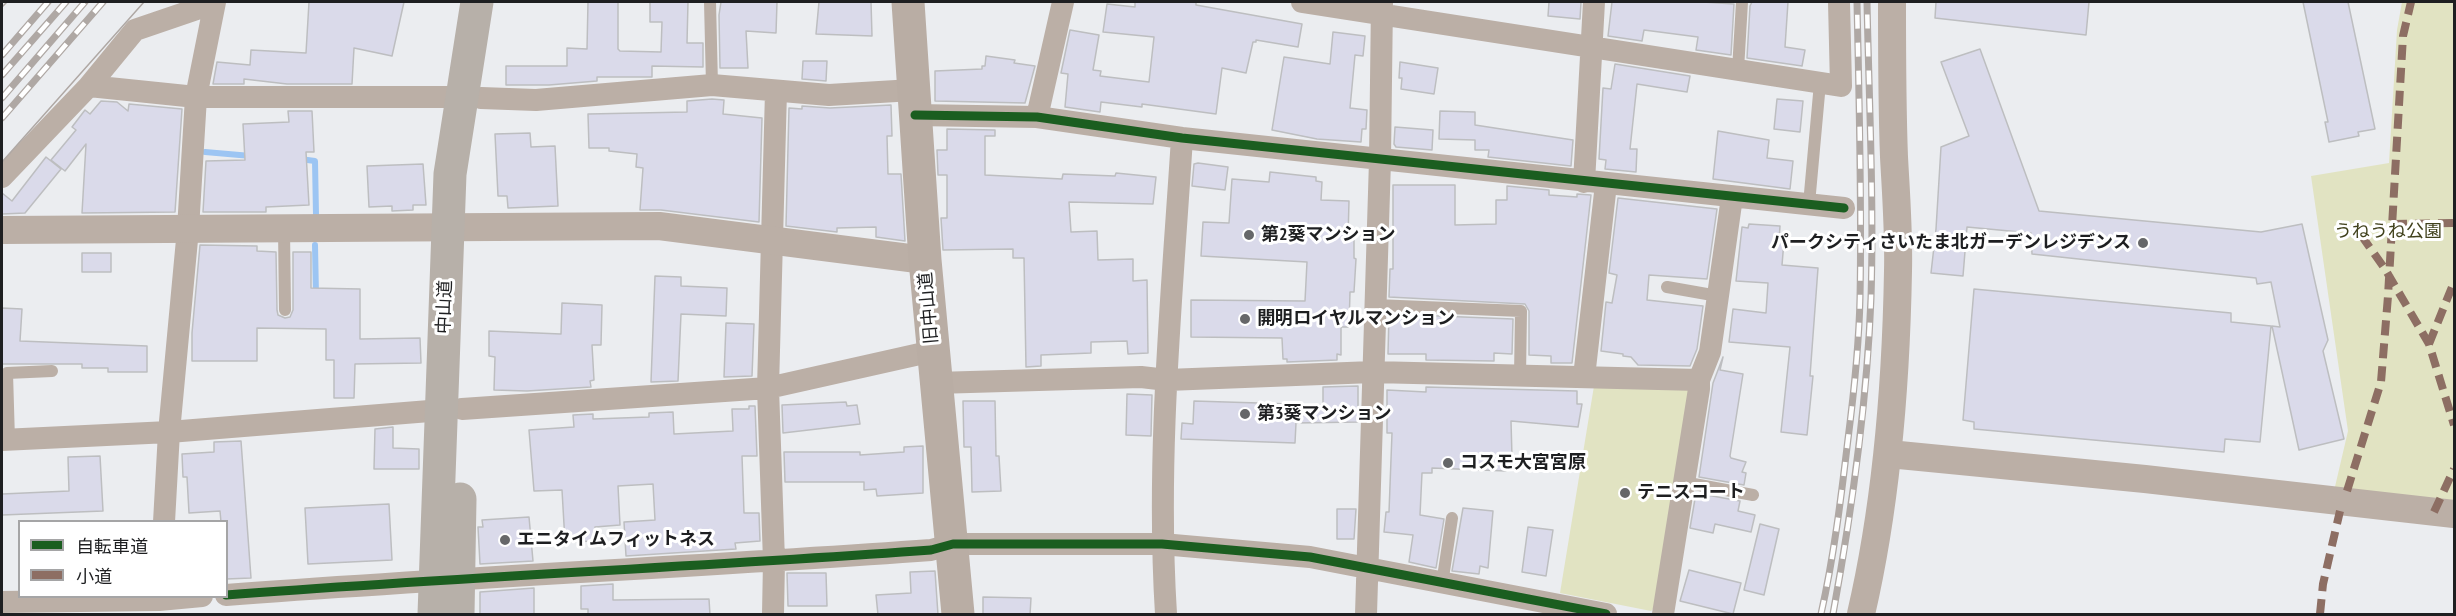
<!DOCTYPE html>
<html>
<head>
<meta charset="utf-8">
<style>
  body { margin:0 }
  #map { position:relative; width:2456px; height:616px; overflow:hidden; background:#ebedf0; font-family:"PT Sans Narrow","Noto Sans JP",sans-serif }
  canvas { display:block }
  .frame { position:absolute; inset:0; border:3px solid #1e1f21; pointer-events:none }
  .legend { position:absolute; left:18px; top:520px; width:210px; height:78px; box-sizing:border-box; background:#fff; border:2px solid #a5a5a6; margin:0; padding:8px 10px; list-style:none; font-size:18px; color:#1e1f21 }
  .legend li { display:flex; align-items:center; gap:12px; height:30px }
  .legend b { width:30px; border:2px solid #a5a5a6 }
</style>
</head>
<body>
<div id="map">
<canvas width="2456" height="616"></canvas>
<div class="frame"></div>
<ul class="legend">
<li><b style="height:8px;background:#1b5e20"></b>自転車道</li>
<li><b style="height:8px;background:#8d6e63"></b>小道</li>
</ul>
</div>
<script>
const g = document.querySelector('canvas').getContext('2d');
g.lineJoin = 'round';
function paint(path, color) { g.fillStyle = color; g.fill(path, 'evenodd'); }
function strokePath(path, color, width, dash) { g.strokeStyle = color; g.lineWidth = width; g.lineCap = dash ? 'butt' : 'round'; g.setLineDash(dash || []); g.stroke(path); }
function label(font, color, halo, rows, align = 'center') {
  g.font = font + ' "PT Sans Narrow","Noto Sans JP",sans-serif'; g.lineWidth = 6; g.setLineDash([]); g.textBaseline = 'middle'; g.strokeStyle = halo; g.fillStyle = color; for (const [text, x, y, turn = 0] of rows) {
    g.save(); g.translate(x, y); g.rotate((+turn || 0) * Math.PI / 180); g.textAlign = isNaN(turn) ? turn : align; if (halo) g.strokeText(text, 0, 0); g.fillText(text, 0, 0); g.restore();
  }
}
paint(new Path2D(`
  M2402 2H2454V505L2334 491 2348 431 2311 176 2389 163 2397 30Z
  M1594 386 1687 388 1691 392 1655 607 1651 611 1560 593Z`), '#e1e3c2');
strokePath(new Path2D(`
  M205 152 251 156
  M300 159 315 161 316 215
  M315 245 316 296`), '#9cc5f3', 6);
const building = new Path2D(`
  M309 2H404L392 56 354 48 352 84H287L244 79V84H213L217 62 250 65 251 50 306 53Z
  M588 2H618V49L620 51 661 52 662 22H650V2H688L687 43H703V67L652 66V77H597V81L549 85H506V66H567V48L587 49Z
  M721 2H777L776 33 746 31 748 68H720L719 15Z
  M819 2H871L872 36 816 34Z
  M1135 2H1196V5L1302 24 1298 47 1256 40V42H1253L1246 73 1222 68 1216 114 1142 104V107L1101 102 1100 112 1065 107 1068 74 1061 73 1070 30 1099 35 1093 70 1101 71 1100 76 1149 82 1154 37 1103 32 1107 4 1135 7Z
  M1549 2H1581L1580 19 1548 16Z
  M1612 2H1703L1734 4 1731 55 1696 50 1698 37 1644 30 1642 41 1608 36Z
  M1752 2H1788L1785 47 1805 50 1802 66 1747 58 1750 6Z
  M1936 2H2089L2086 35 1935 18Z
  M2303 2H2348L2375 129 2358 132 2359 136 2329 142 2325 122H2328Z
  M1333 32 1365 36 1363 56 1355 55 1350 108 1367 110 1366 129H1362L1361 142 1317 139 1272 130 1284 57 1330 64Z
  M1980 49 2039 211 2261 232 2302 224 2328 340 2323 351 2344 439 2299 450 2272 326 2280 327 2271 282 2257 284 2256 278 2032 254 2031 233 1967 227 1963 276 1931 273 1936 229 1941 147 1969 136 1941 62Z
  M986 56 1015 60 1014 63 1035 66 1025 103 935 101V71L982 69V66H985Z
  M803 61H827L826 81 802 79Z
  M1400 62 1438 68 1434 94 1401 89 1402 78H1399Z
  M1615 64 1690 76 1687 92 1637 84 1630 149H1637L1636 172 1605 169 1606 160 1599 159 1603 88 1611 89Z
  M712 99 724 100 723 114 762 118 759 222 661 210H640L643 168 636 167 637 154 609 151V148H589L588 114 687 112V101Z
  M1777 99 1803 101 1800 132 1774 129Z
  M101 101 117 102 128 111 129 104 182 109 175 212 82 213 86 144 65 171 51 160 76 130 72 127 85 110 90 114Z
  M891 105 892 136H887L888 174H901L905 241 876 237V227L837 228V232L786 226 789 108 802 109V106L830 108Z
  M288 111H312L314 152H306L309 205 266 207V212H203L206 161 245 160 243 124 289 122Z
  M1440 111 1475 112V125L1573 140 1571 166 1488 157 1489 150H1475V140L1439 139Z
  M1395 127 1433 130 1432 150 1396 147 1394 144Z
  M947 129 995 130V136H985V175L1062 179 1063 174 1115 176 1116 173 1156 177 1153 204 1069 202 1071 232 1097 231 1098 260 1133 259V281L1147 280 1148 353 1128 354 1127 341 1091 342V353L1041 355V366L1026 367 1024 258H1013V249L943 250 941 218H947V175H938L937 150H947Z
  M1718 131 1769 140 1767 158 1793 161 1790 189 1713 179Z
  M530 133 531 147 555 146 558 206 508 208 507 196H498L495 134Z
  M46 157 61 169 25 213 2 214V193L12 201Z
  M1198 163 1228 167 1225 190 1192 186 1194 164Z
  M423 164 426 205H413V210L392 211V206L369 207 367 166Z
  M1270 172 1316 177V181L1322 182 1321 200 1349 201 1348 238H1354V258L1356 259 1354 292H1350L1349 327H1341V355L1337 354V360L1287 362V359H1283L1282 338 1191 337V300L1305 301 1307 262 1201 256 1203 222 1229 223 1232 179 1269 182Z
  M1393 185H1455V225L1496 224V200H1507V186L1549 190V195L1577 197V194L1591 195 1572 363H1551V356L1529 355V311L1525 304 1389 297 1390 269H1393Z
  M1618 198 1717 209 1707 279 1649 275 1647 300 1703 306 1697 349 1690 366 1638 365 1631 357 1623 356V354L1601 351 1606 302 1612 303 1617 275 1609 273Z
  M1749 224 1780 226 1779 241H1784L1782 265 1818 268 1810 376H1813L1807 435 1781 432 1790 347 1729 342 1733 309 1766 313 1768 283 1736 281 1742 227 1748 228Z
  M200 245 257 246V251L276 252 277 310 278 315 285 318 290 317 293 310V252H311V288L360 289V339L420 338 421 363 355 364 354 398H334V360H326V329L257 328V361H192V333Z
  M82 253H111V272H82Z
  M655 276 681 277V286L727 288 726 316 681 314 678 381 651 382Z
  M1974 289 2231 313V322L2271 326 2260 442 2225 439 2224 452 1974 429V422L1963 420Z
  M562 303 602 305 601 345H592L594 380 590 381 591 387 527 391 494 390 495 357 489 356V331L561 334Z
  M2 308 22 309 20 341 147 346V372H108V368H82V364H2Z
  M1389 314 1513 319 1512 354 1494 353V361L1426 360V354H1388Z
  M726 323 754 324 752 376 724 377Z
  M1723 357 1720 370 1743 374 1730 456 1731 458 1746 462 1742 472 1746 473 1744 485 1699 477 1713 383Z
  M1358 386V422L1296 423 1295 443 1181 439 1182 423 1193 424 1194 401 1323 405V387Z
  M1426 387 1577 391V404H1582L1578 427 1511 421 1512 457 1506 458V471L1432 468V473H1422L1420 515 1444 519 1436 568 1409 562 1413 535 1384 532 1386 512H1389L1392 433H1387V390L1426 392Z
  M1127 394 1152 395 1151 436 1126 435Z
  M963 401H995L996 456H999L1001 491 972 492 971 447H964Z
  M846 402 847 406 857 405 860 424 783 433 782 405Z
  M749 406H755L757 456H742L744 513H759L760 541 735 543 736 549 626 556 624 522 655 520 653 484 618 486 620 525 595 527 596 541 565 542 562 490 534 491 529 430 574 427 573 415 593 414V419L649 417V413L673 412 674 434 733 431 732 409H749Z
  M393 427V448L419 449V469H374L375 429Z
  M241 441 251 578 226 579V522H221L220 511 189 513 187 477H183L182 454 214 452V442Z
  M923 446V493L877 496 876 489 864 490V482H785L784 452H860V455L904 452V447Z
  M100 456 103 511 2 515V494L69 491 68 457Z
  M1696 493 1740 501 1738 511 1755 515 1751 532 1715 524 1713 533 1690 528Z
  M389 504 392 560 308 564 305 508Z
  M1463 508 1493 511 1488 568 1480 566 1479 574 1452 571Z
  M1337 509H1356L1354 539H1337Z
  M529 517 533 561 480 564 478 527H483L482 520Z
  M1760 524 1779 529 1764 595 1744 590Z
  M1528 527 1553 530 1546 576 1522 572Z
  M1689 570 1741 583 1733 614 1680 601Z
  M935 571 938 615H878L876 595 911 593 910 572Z
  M787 573H826L827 606H788Z
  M613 584V600L709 599 710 615H588V609H581V586Z
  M534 588V615H480V592Z
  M983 597 1031 598 1030 615H983Z`);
paint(building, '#dadaea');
strokePath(building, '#bdbec0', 1.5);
strokePath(new Path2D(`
  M710 2 712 85
  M1738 70 1742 2
  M1809 204 1820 83
  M284 229 285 310
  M1667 287 1718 296
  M1375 305 1521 311 1520 376
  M9 440 7 373 52 371
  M1683 482 1753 495
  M1442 584 1452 518`), '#bbafa6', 12);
strokePath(new Path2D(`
  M1302 2 1841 86 1839 2
  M89 86 196 97H462
  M481 98 536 100 712 85 829 95 913 90
  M915 115 1037 117 1182 138 1844 208
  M1037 117 1063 2
  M2 177 89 86 135 30 214 3
  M1584 182 1594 2
  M1584 377 1606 184
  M936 383 1141 377 1167 380 1373 372 1699 380
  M462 409 768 388 933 351
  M2 440 169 432 442 410
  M164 522 169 432 188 229 196 97 215 2
  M226 595C461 577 696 567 931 550L953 544H1162L1310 557 1606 614
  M2 602 159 600 202 596
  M773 614 774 561 768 388 776 91
  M1166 614C1156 456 1172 296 1182 138
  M1366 614 1380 160 1382 2
  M1663 614 1699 389V380L1710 352 1732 197`), '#bbafa6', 22);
strokePath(new Path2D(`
  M2 230 659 226 925 260
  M1889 454 2145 479 2454 514
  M1861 614C1887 502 1896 386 1898 271 1899 233 1896 194 1894 157 1892 105 1892 53 1892 2`), '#bbafa6', 28);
strokePath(new Path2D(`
  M908 2 925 260 958 614`), '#b9ada4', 33);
strokePath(new Path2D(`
  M434 614 450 174 477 2
  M458 614 460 499`), '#b7b0a9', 33);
strokePath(new Path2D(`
  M2 7 7 2
  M2 162 144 2`), '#afa8a4', 1.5);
const rail = new Path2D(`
  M2 55 48 2
  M2 75 66 2
  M2 98 85 2
  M2 118 103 2
  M1821 614C1834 556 1841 498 1848 439 1854 392 1859 345 1860 298 1862 199 1859 100 1857 2
  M1833 614C1852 510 1867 404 1871 298 1874 199 1869 100 1867 2`);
strokePath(rail, '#afa8a4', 7);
strokePath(rail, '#fff', 4.5, [14]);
strokePath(new Path2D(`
  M2392 224 2454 223
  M2361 235 2385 269 2429 344 2454 425
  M2429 344 2454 282
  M2347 491 2381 382 2388 296 2403 36 2411 2
  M2434 512 2454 469
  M2320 614 2323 584 2340 511`), '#8d6e63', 8, [15, 8]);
strokePath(new Path2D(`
  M915 115 1037 117 1182 138 1844 208
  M226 595C461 577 696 567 931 550L953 544H1162L1310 557 1606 614`), '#1b5e20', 9);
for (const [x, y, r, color] of [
  [1249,235,6,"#666769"],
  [2143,243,6,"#666769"],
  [1245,319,6,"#666769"],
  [1245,414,6,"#666769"],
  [1448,463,6,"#666769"],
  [1625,493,6,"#666769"],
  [505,540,6,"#666769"]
]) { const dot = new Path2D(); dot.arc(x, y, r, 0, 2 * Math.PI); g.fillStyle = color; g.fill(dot); strokePath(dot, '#fff', 2); }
label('18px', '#40411c', '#fff', [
  ["うねうね公園",2388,232]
]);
label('bold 18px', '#1e1f21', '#fff', [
  ["第2葵マンション",1261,235],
  ["パークシティさいたま北ガーデンレジデンス",2131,243,"right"],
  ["開明ロイヤルマンション",1257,319],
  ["第3葵マンション",1257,414],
  ["コスモ大宮宮原",1460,463],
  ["テニスコート",1637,493],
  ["エニタイムフィットネス",517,540]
], 'left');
label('18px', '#1e1f21', '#fff', [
  ["中山道",445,307,-88],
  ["旧中山道",929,308,-95]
]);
</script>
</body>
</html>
